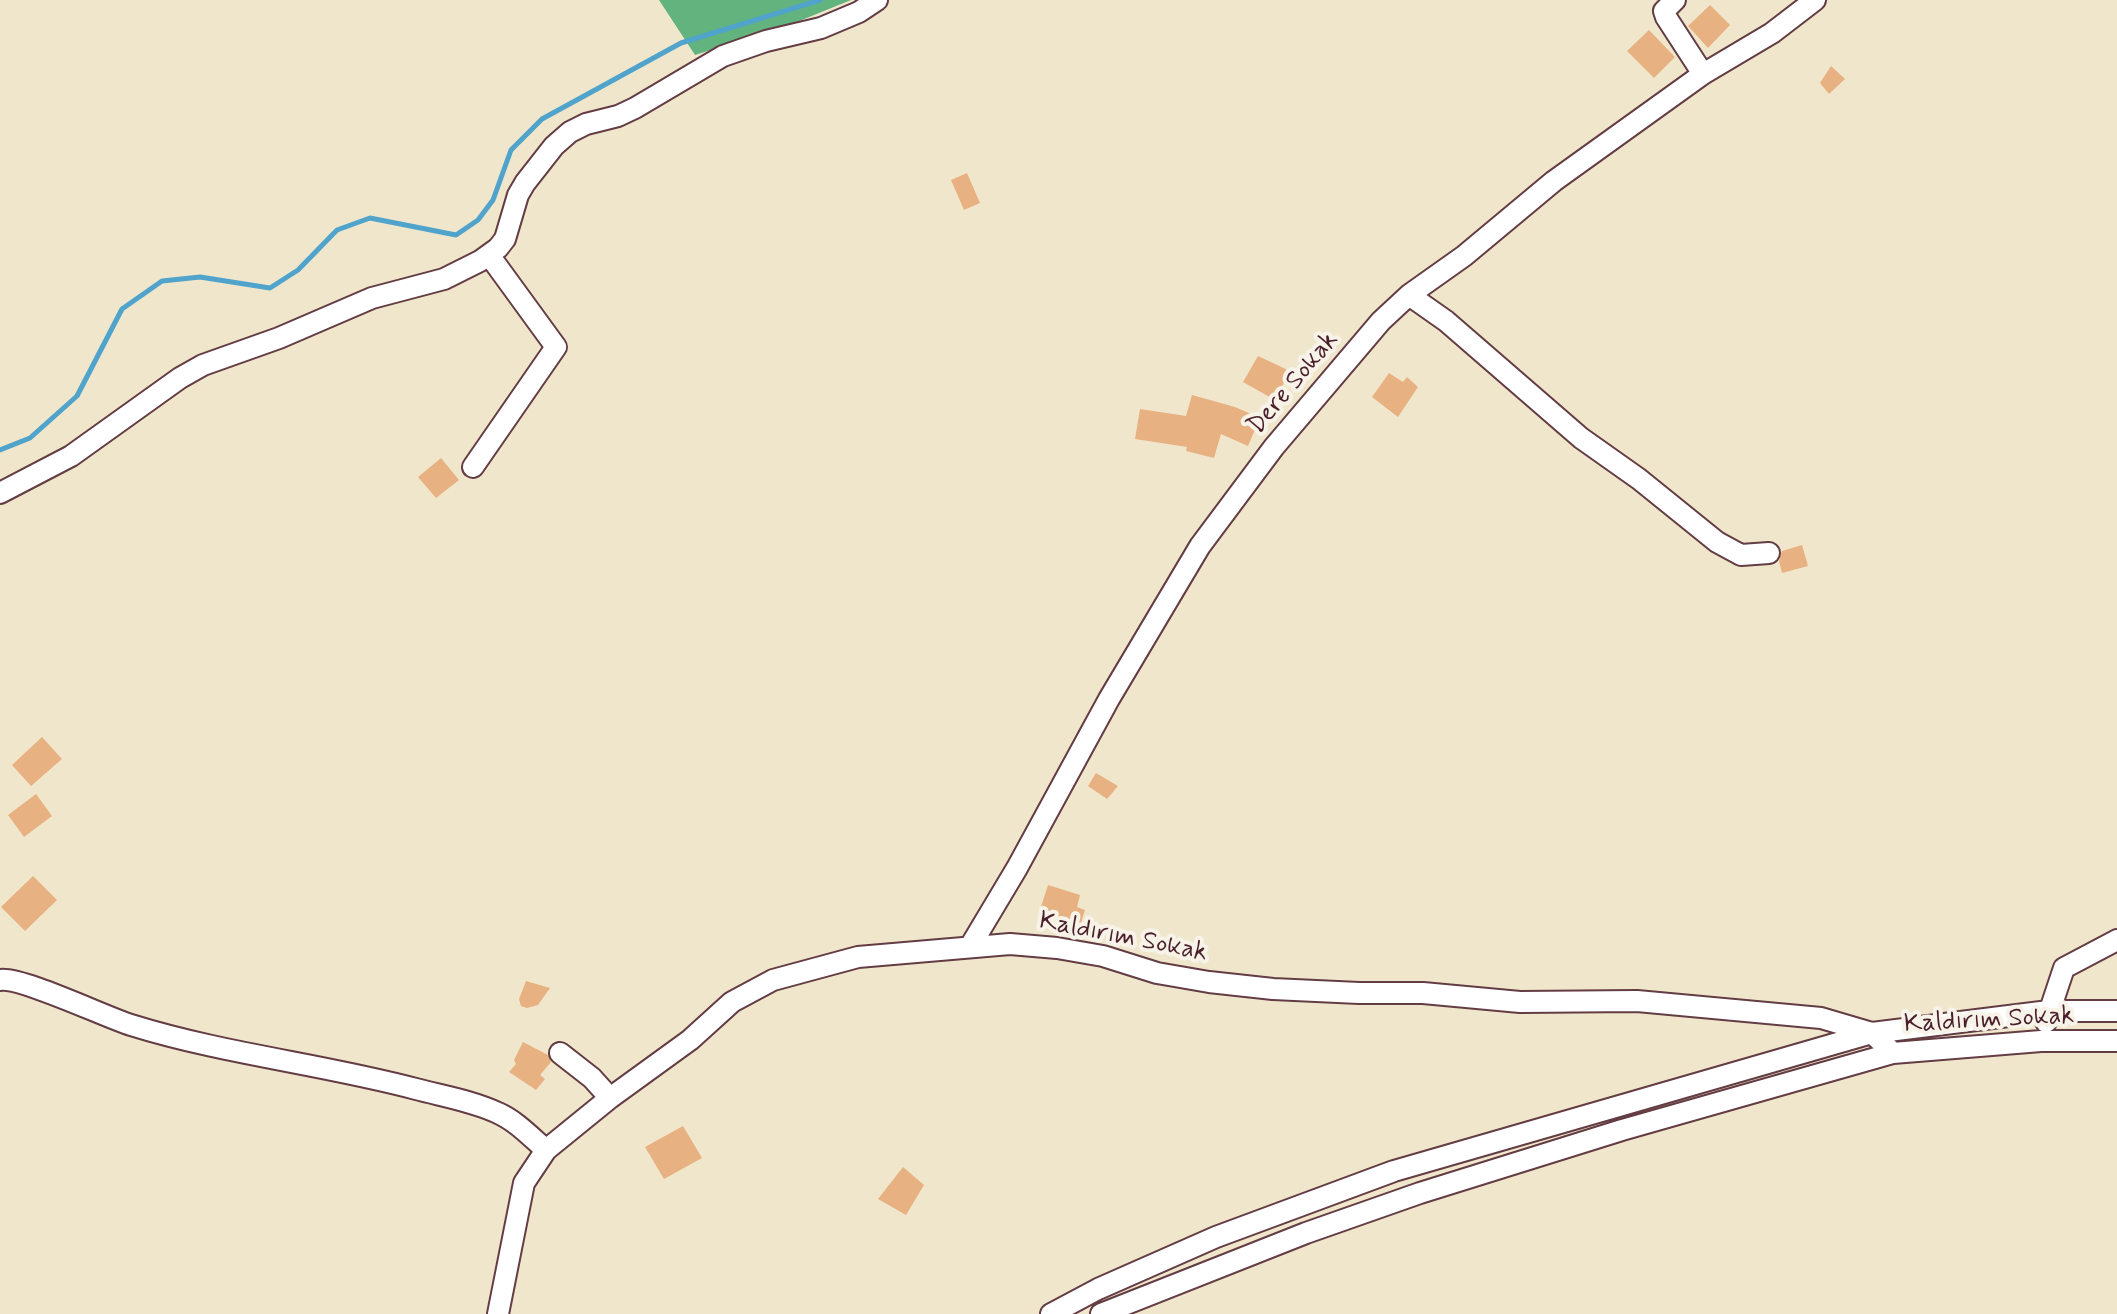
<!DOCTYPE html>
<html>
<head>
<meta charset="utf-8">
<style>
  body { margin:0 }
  canvas { display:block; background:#f0e6cc }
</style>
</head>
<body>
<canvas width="2117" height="1314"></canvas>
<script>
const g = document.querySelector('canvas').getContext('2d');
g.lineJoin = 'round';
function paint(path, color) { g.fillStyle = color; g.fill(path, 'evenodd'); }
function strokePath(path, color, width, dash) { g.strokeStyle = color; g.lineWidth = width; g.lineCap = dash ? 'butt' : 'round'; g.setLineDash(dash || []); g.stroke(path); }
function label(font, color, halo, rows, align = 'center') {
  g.font = font + ' Mynerve,sans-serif'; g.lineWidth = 8; g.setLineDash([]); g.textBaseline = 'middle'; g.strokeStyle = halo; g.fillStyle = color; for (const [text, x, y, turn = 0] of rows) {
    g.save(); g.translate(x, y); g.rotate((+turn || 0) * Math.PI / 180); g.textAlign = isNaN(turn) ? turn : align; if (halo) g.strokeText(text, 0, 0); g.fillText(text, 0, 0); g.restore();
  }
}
paint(new Path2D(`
  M659 0H851L787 26 695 55Z`), '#63b37f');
strokePath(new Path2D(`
  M0 450 30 438 77 396 122 309 162 281 200 277 270 288 298 270 337 230 370 218 456 235 478 220 493 200 511 150 542 119 681 43 820 0`), '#50a4cc', 5);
paint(new Path2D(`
  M1710 5 1730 25 1708 48 1688 26Z
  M1649 30 1675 57 1654 78 1627 51Z
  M1831 66 1845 79 1829 94 1820 83Z
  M967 173 980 203 964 210 951 180Z
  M1258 356 1290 371 1275 400 1243 382Z
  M1389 373 1403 382 1407 377 1418 387 1398 417 1372 397Z
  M1192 395 1235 407 1260 418 1248 446 1221 434 1214 458 1186 451 1187 447 1135 439 1140 409 1186 416Z
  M441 458 459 480 436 498 418 477Z
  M1802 545 1808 566 1782 573 1779 561 1782 551Z
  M42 737 62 759 31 786 12 765Z
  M1096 773 1118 786 1107 799 1088 786Z
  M36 794 52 816 24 837 8 815Z
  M33 876 57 900 25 931 1 907Z
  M1048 885 1080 895 1077 907 1085 910 1080 926 1039 913Z
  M526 981 550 988 538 1005 527 1008 521 1006 519 999Z
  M523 1042 548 1055 551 1062 540 1075 545 1079 536 1090 509 1072 516 1064 514 1060Z
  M683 1126 702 1158 664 1179 645 1147Z
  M903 1167 924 1185 906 1215 878 1199Z`), '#e8b182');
const minor = new Path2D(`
  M1675 0 1664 11 1666 17 1703 74
  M1409 295 1446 321 1581 438 1639 479 1717 542 1741 555 1769 553
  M473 467 556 347 489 255
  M0 493 71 456 180 378 203 365 279 338 372 298 444 279 480 261 498 248 505 239 518 195 525 183 554 146 570 132 586 124 618 116 635 108 723 56 766 41 821 28 859 12 877 0
  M971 945 1017 868 1109 699 1200 546 1274 447 1381 321 1409 295 1464 256 1554 181 1703 74 1772 33 1815 0
  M0 980C20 976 105 1017 131 1025 224 1054 322 1064 416 1089 442 1096 473 1101 498 1113 516 1121 530 1136 546 1150
  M2046 1022 2064 968 2117 940
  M560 1053 592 1078 610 1098
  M498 1314 524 1183 546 1150 610 1098 690 1040 732 1002 773 980 858 957 1010 944 1057 948 1103 956 1157 973 1209 982 1273 989 1359 993H1423L1520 1002 1637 1001 1821 1018 1872 1033 1893 1053
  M1051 1314 1098 1289 1216 1237 1394 1171 1872 1033 2049 1011H2117
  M1101 1314 1306 1233 1420 1193 1622 1130 1893 1053 2041 1041H2117`);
strokePath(minor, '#633d43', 24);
strokePath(minor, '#fff', 20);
label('26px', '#4a1f2b', '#f7f3e8', [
  ["Dere Sokak",1294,384,-50],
  ["Kaldırım Sokak",1123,938,11],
  ["Kaldırım Sokak",1989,1021,-3]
]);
</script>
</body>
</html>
